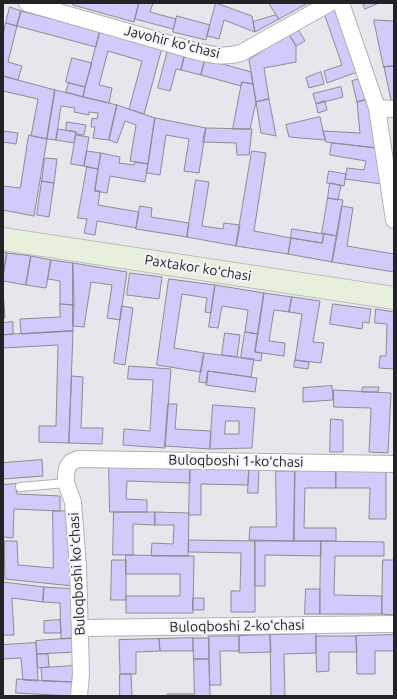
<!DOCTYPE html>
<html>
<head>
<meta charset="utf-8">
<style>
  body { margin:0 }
  #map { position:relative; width:397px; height:699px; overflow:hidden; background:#e7e6ec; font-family:Ubuntu,sans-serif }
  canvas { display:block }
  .frame { position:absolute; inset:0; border:4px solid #232224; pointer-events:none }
</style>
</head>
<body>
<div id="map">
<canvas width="397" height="699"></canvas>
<div class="frame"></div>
</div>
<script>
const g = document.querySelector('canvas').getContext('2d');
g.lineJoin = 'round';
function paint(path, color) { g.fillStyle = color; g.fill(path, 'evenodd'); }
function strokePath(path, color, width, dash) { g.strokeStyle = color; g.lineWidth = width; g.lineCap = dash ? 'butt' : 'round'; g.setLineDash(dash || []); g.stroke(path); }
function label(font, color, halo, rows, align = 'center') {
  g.font = font + ' Ubuntu,sans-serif'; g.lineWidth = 4; g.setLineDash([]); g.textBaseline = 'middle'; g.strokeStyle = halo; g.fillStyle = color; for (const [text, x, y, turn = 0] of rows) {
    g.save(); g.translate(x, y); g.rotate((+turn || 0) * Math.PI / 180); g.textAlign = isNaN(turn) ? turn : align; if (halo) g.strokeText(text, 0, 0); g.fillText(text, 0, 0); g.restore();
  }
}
const building = new Path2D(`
  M74 3H139L134 22 73 5Z
  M139 3H153L150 12 176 19 173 29 135 19Z
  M216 3 252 16 255 32 224 20 219 39 207 36Z
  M269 3H308L279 19Z
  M363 3H379L365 9Z
  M10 7 21 11 17 26 6 23Z
  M339 8 360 71 327 83 324 71 342 65 324 13Z
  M21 11 100 31 96 47 17 26Z
  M276 15 279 19 255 32 253 22Z
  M177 16 210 25 206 40 173 32Z
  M374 20 394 21V66L384 67Z
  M6 23 17 26 8 62 22 66 18 80 3 76V35Z
  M298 29 305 41 296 46 289 34Z
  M100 31 162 48 144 114 129 109 142 61 108 51 99 85 112 88 109 103 83 97Z
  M289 34 296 46V62L264 68 269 99 256 102 249 60Z
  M168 50 185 54 181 70 176 69 170 91 158 88Z
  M185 54 205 59 201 75 181 70Z
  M72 58 92 63 85 87 66 82Z
  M205 59 251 72 253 84 242 82 241 86 201 75Z
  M394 66V101L391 100 384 67Z
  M321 72 324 84 309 88 306 78Z
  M3 76 55 90 47 139 31 136 38 99 3 91Z
  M364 78 369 99 357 102 352 81Z
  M242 82 253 84 256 102 250 129H233Z
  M69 83 85 87 83 97 66 92Z
  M341 87 343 97 316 104 313 94Z
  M55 90 117 105 109 140 93 138 95 127H91L92 118 97 119 98 113 89 112V115L74 112 75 108 61 106 56 140 47 139Z
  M269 99 276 136 261 133 256 102Z
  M369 99 377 148 326 142 323 131 360 133 357 102Z
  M325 101 327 110 318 113 316 104Z
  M117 105 155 118 148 164 130 161 136 125 125 121 117 143 109 140Z
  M320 117 325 140 289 137 286 125Z
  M155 118 206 128 199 173 184 171 189 139 166 135 160 175 147 173Z
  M67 122 86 125 84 135 76 134V132L66 130Z
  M206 128 252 129 249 155H237L236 143 203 142Z
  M58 129 76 132 74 143 56 140Z
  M3 131 18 133 16 144 3 142Z
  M29 135 47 139 34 216 3 210V186L20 188Z
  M76 135 89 137 84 166 71 164Z
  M332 143 377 148 382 184 345 179 347 168 364 170 366 161 330 155Z
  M87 151 101 153 98 169 84 166Z
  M252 151 266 153 254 231 291 238 288 254 236 246Z
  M101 153 120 157 119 163 134 165 135 162 148 164 145 182 110 176 107 193 95 191Z
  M45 158 57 159 54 183 42 181Z
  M87 167 98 169 95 191H100L98 205 139 212 136 228 97 221 95 235 84 233 87 219 78 218Z
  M329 171 346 174 344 186 327 183Z
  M196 180 209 182 202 226 223 229 224 223 240 225 236 246 187 237Z
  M42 181 54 183 49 217 37 215Z
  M330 183 341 185 338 200 328 198Z
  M328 198 343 200 337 236 322 233Z
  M140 206 152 208 151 217 189 223 187 237 136 229Z
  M342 206 353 208 347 246 394 254V272L332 262Z
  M292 229 324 234 322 243 291 238Z
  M324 234 337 236 332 262 288 254 291 238 322 243Z
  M3 252 7 253 3 274Z
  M7 253 31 256 26 285 3 281Z
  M31 256 51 260 46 288 26 285Z
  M51 260 73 263 74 305 60 304V281L48 279Z
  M73 263 127 272 120 320 107 318 112 285 91 282 84 327 73 326Z
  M130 273 162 277 159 299 127 295Z
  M169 279 215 285 211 313 205 312 207 298 182 294 174 348 204 353 201 372 157 365Z
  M215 285 264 293 258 334 245 332 248 310 222 306 218 328 209 327Z
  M3 291 5 318H3Z
  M264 293 292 297 289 312 274 310 269 341 285 343 284 356 255 352Z
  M292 297 320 301 313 342 324 343 321 363 295 360 302 314 289 312Z
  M60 304 74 305 73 331 21 334 20 319 60 317Z
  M333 304 371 309 369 323 363 322 362 329 330 324Z
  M122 306 133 308 125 365 114 363Z
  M376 309 394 312V369L379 368 380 356H386L387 324 375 323Z
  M13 322V334L3 335V323Z
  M73 331 69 443 39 442V426H56L58 345 3 348V335Z
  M245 332 258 334 255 352 262 353 261 361 241 358Z
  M225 333 240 335 237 357 222 355Z
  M204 353 254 359 251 377 208 371 207 383 199 382Z
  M295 360 309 362 308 369 294 367Z
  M129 366 171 369 165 448 123 445 124 429 150 431 153 380 128 379Z
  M208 371 257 378 255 392 206 385Z
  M72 376 83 377 81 428H103L102 444 69 443Z
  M332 386 333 400 303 402V388Z
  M363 387H379L378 392H362Z
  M334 390 391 393 388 453 369 452 371 408 334 407Z
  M168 404H177L175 429 211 431 210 449 165 446Z
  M213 405 255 408 252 448 210 449ZM226 421H239V434H225Z
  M331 419 343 420V452H330Z
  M42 460 43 476 3 479V463Z
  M109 463 190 467V483L127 481 126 499 147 500V512H110Z
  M190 467 249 468 248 485 201 484V515H189Z
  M249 468 259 469 258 493H248Z
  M295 470H336V488H305L304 528H336V541H294Z
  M336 470H386V519H369L370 488H336Z
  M276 471H295L294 541 249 540 250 527H276Z
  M16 484 17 494 60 496V511L14 509 13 538 3 537V485Z
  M53 511H72L73 586 5 579 4 541H17L18 565 53 568Z
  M114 512H155V525L133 524V555H113Z
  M155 512 189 513 188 556H151L152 543 173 544 174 525H155Z
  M189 540 255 541V612H231V591H240L241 553 189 552Z
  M255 541H321V556L265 555V586H255Z
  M321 541 384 542V556H335L334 595 382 596V614H320Z
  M3 542H4V557H3Z
  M126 555 194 556 193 613H126V596H180V574H126Z
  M112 560H126V600H111Z
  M383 560H394V615L382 614Z
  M3 582 44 587 43 602 12 598 14 635H3Z
  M44 587 77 589 78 638 61 639 60 603 43 602Z
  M306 589H320V614H305Z
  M193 598H204V610H193Z
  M60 620 61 633H44V621Z
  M316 634V653L284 654 285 696H271L270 635Z
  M270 635 271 652 239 653V636Z
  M394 635V651H375V674H357L356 636Z
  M209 636H239V651H220L221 685H210Z
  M316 636H356L357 652H329V671L317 672Z
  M75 638 76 652 37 654 36 641Z
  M193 638V651H160L159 639Z
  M193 638H209V659H194Z
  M159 639 160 651 136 652V674H120L119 640Z
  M36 643 38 681 23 680 21 658 3 659V645Z
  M37 654H48L49 667 38 668Z
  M194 659H209L210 696H167V694H194Z
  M73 666V682L42 681 41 668Z
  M120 674H131L132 696H120Z
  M17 679 73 682 72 696 16 693Z`);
paint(building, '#d2cafa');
strokePath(building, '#8c8b90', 1);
const lane = new Path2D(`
  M20 487 66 483`);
const street = new Path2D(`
  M27 3 195 51C213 55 223 58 241 53L330 3
  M341 3 377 108 394 220
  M377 108 394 109
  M80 628 394 624
  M79 696 81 674 78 567 73 502 66 483V475L67 468 71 462 78 459 394 464`);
const secondary = new Path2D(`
  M3 239 394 298`);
strokePath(lane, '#b1b0b5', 10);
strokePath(street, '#b1b0b5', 18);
strokePath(secondary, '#b1b0b5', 24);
strokePath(lane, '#fff', 8);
strokePath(street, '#fff', 16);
strokePath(secondary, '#e7f0dc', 22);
label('14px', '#232224', '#f4f4f9', [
  ["Javohir ko'chasi",172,42,14],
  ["Paxtakor koʻchasi",198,268,9],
  ["Buloqboshi 1-koʻchasi",236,461,1],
  ["Buloqboshi koʻchasi",77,574,-93],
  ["Buloqboshi 2-koʻchasi",237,626,-1]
]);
</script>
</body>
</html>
